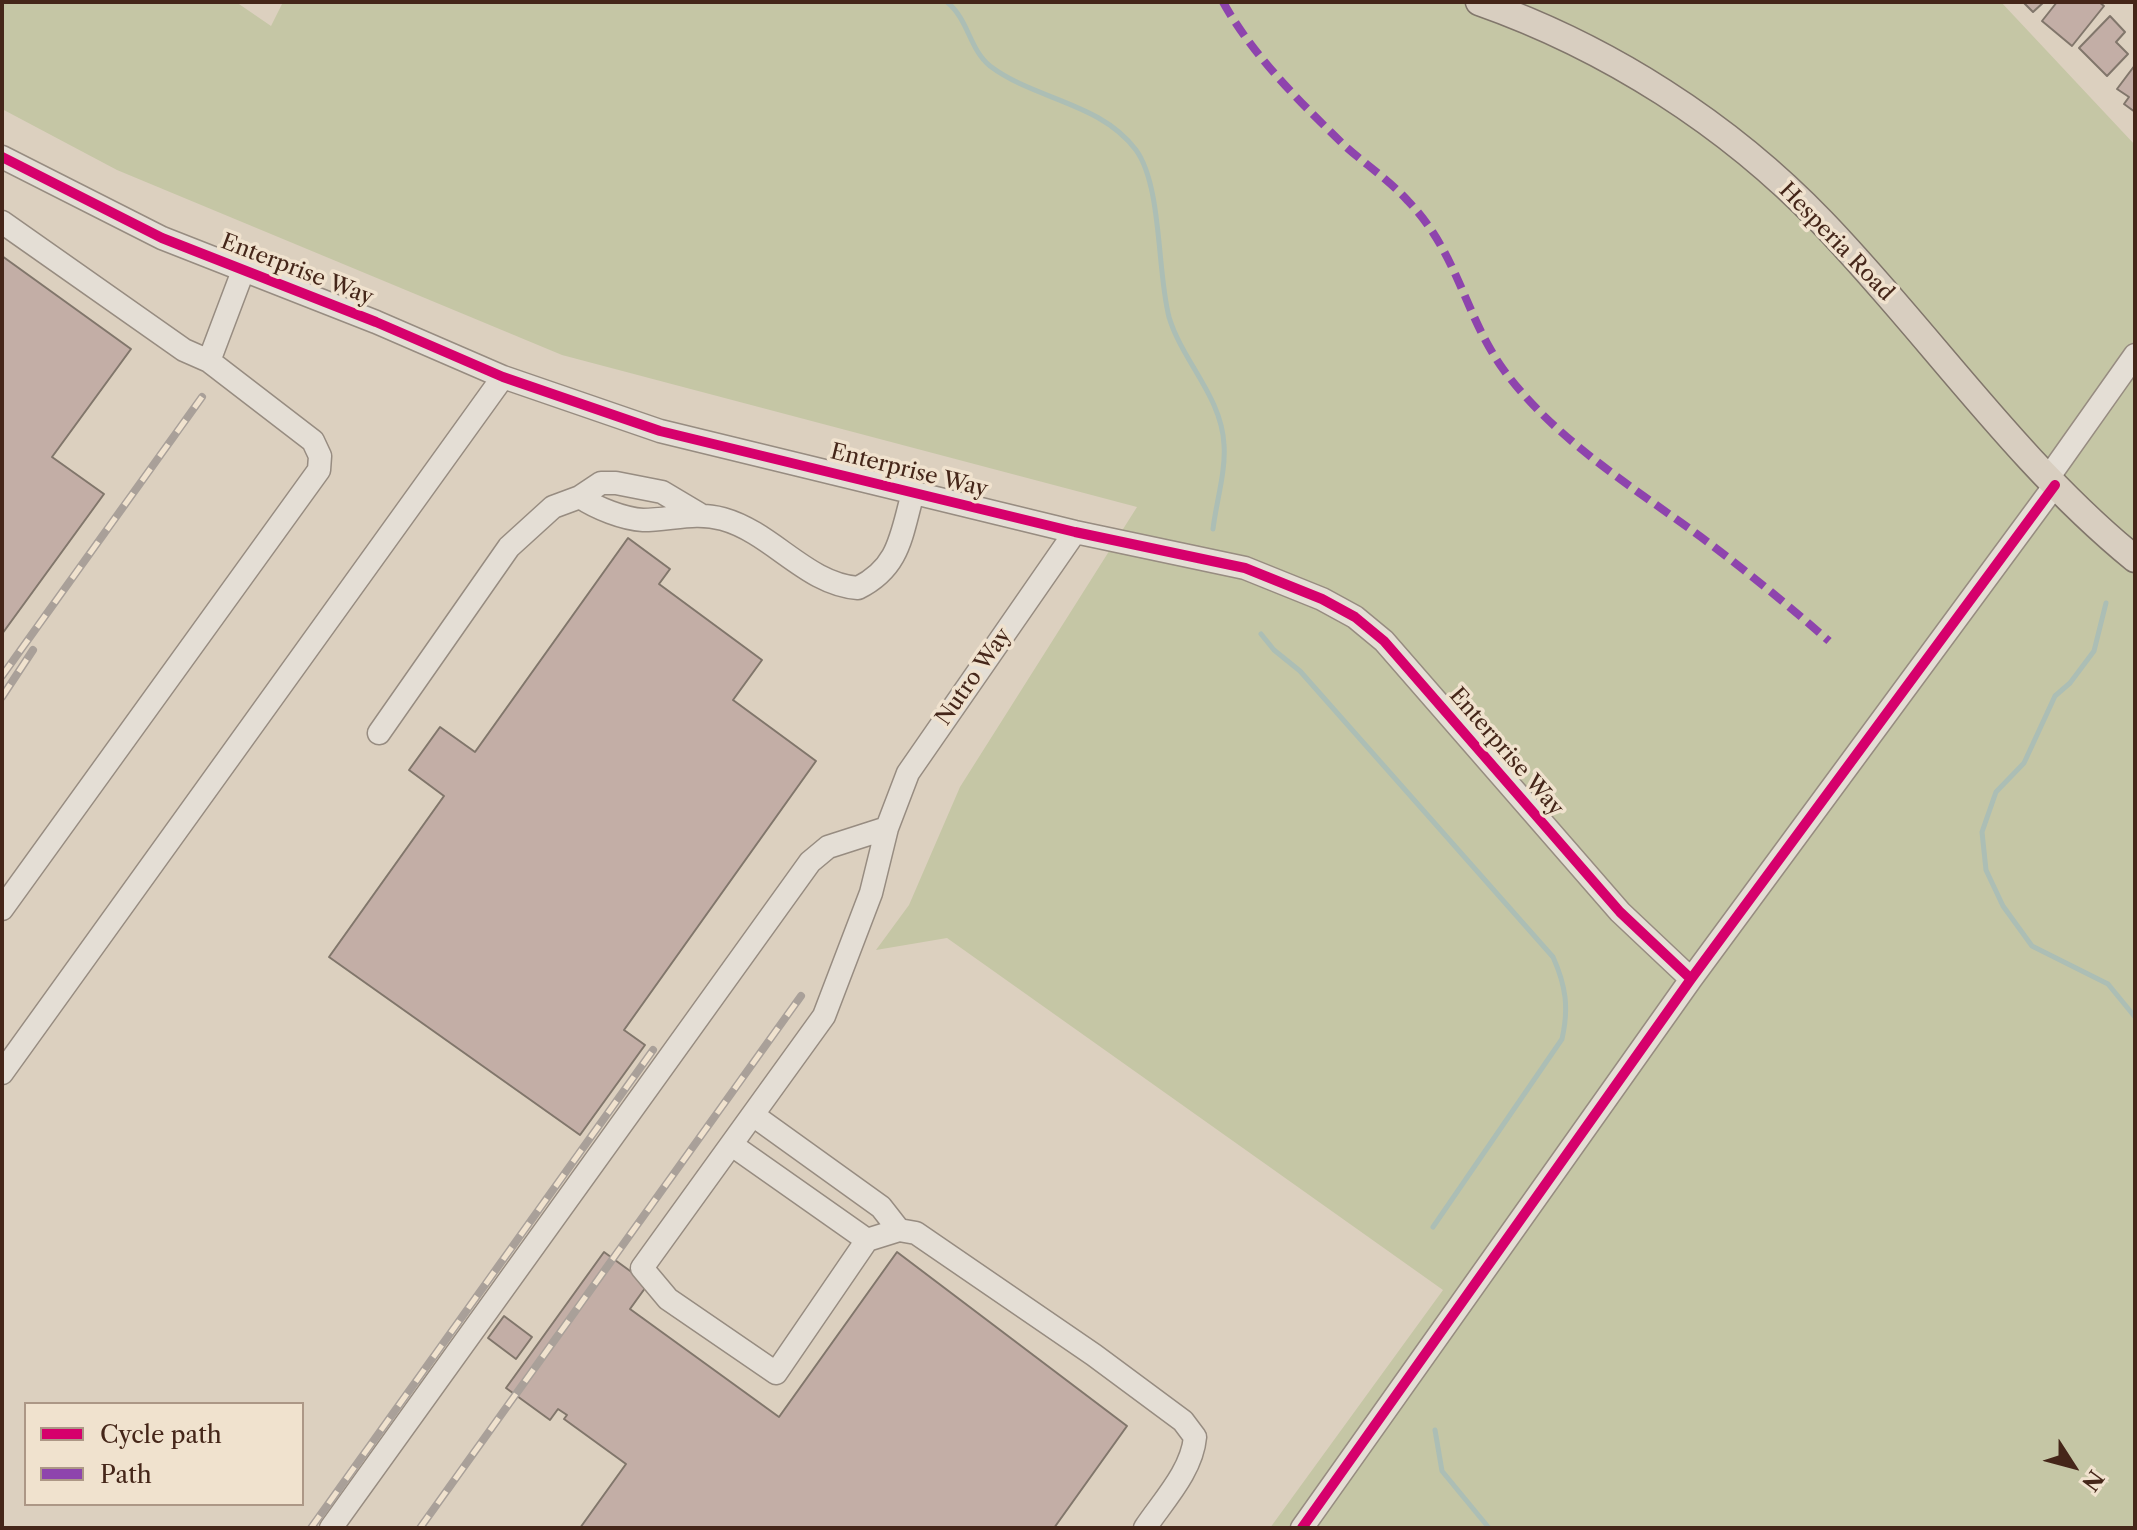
<!DOCTYPE html>
<html>
<head>
<meta charset="utf-8">
<style>
  body { margin:0 }
  #map { position:relative; width:2137px; height:1530px; overflow:hidden; background:#dcd0bf; font-family:"Libre Caslon Text",serif }
  canvas { display:block }
  .frame { position:absolute; inset:0; border:4px solid #452619; pointer-events:none }
  .legend { position:absolute; left:24px; top:1402px; width:280px; height:104px; box-sizing:border-box; background:#f0e2ce; border:2px solid #ac9786; margin:0; padding:10px 14px; list-style:none; font-size:24px; color:#452619 }
  .legend li { display:flex; align-items:center; gap:16px; height:40px }
  .legend b { width:40px; border:2px solid #ac9786 }
  .north { position:absolute; left:2033px; top:1426px; width:80px; height:80px; -webkit-text-stroke:6px #f0e2ce; paint-order:stroke; rotate:126deg; font-size:22px; font-weight:700; line-height:32px; text-align:center; color:#452619 }
  .north::after { content:''; display:block; margin:auto; width:28px; height:36px; background:#452619; clip-path:polygon(50% 0,100% 100%,50% 72%,0 100%) }
</style>
</head>
<body>
<div id="map">
<canvas width="2137" height="1530"></canvas>
<div class="frame"></div>
<ul class="legend">
<li><b style="height:10px;background:#d6006c"></b>Cycle path</li>
<li><b style="height:10px;background:#8e44ad"></b>Path</li>
</ul>
<div class="north">N</div>
</div>
<script>
const g = document.querySelector('canvas').getContext('2d');
g.lineJoin = 'round';
function paint(path, color) { g.fillStyle = color; g.fill(path, 'evenodd'); }
function strokePath(path, color, width, dash) { g.strokeStyle = color; g.lineWidth = width; g.lineCap = dash ? 'butt' : 'round'; g.setLineDash(dash || []); g.stroke(path); }
function label(font, color, halo, rows, align = 'center') {
  g.font = font + ' "Libre Caslon Text",serif'; g.lineWidth = 7; g.setLineDash([]); g.textBaseline = 'middle'; g.strokeStyle = halo; g.fillStyle = color; for (const [text, x, y, turn = 0] of rows) {
    g.save(); g.translate(x, y); g.rotate((+turn || 0) * Math.PI / 180); g.textAlign = isNaN(turn) ? turn : align; if (halo) g.strokeText(text, 0, 0); g.fillText(text, 0, 0); g.restore();
  }
}
paint(new Path2D(`
  M2 2H236L271 26 283 2H2001L2135 145V1528H1270L1443 1290 947 938 876 950 909 905 960 787 1137 507 562 355 117 170 2 109Z`), '#c5c6a5');
strokePath(new Path2D(`
  M947 2C969 20 969 49 990 66 1035 100 1100 102 1136 150 1162 186 1157 271 1169 317 1182 361 1222 397 1224 445 1226 471 1216 503 1213 529
  M2106 603 2094 651 2070 683 2055 696 2024 763 1996 792 1982 832 1986 870 2003 906 2032 946 2108 984 2135 1017
  M1261 634 1274 650 1300 671 1553 957C1566 986 1569 1008 1562 1039L1433 1227
  M1435 1430 1442 1471 1489 1528`), '#acbeb5', 5);
const building = new Path2D(`
  M2023 2H2044L2033 12Z
  M2057 2H2099L2104 6 2072 46 2042 21Z
  M2110 16 2125 32 2116 42 2128 54 2107 76 2079 48Z
  M2135 65V112L2124 104 2129 97 2117 89Z
  M2 256 131 349 52 457 104 494 2 634Z
  M628 538 670 569 659 584 762 660 733 700 816 761 624 1030 645 1045 580 1135 329 957 444 796 409 770 440 727 475 752Z
  M604 1252 648 1284 630 1309 779 1417 897 1252 1127 1426 1054 1528H580L626 1464 564 1419 567 1415 558 1409 550 1420 506 1388Z
  M504 1316 532 1337 516 1359 488 1338Z`);
paint(building, '#c3aea6');
strokePath(building, '#81766b', 2);
const minor = new Path2D(`
  M2 157 162 238 376 322 503 377 660 431 1075 532 1245 568 1322 599 1355 617 1384 641 1620 912 1691 979
  M2 222 184 350 209 361 243 271
  M2048 478 2135 355
  M580 497C596 508 624 519 643 520 671 520 695 511 723 519 773 533 806 584 858 588 900 567 901 535 913 493
  M379 733 509 547 553 507 580 497 601 483H616L662 492 699 514
  M2 909 319 470 320 456 313 441 209 361
  M2 1073 503 377
  M753 1115 881 1207 899 1230
  M732 1145 867 1240 776 1373 668 1299 642 1268 824 1016 871 893 887 828 908 773 1075 532
  M867 1240 899 1230 916 1233 1094 1355 1183 1421 1195 1437C1192 1471 1163 1501 1145 1528
  M331 1528 810 862 828 847 887 828
  M1302 1528 1691 979 2055 485`);
const major = new Path2D(`
  M1479 2C1607 47 1728 124 1822 222 1928 332 2016 462 2135 559`);
strokePath(minor, '#978c81', 25);
strokePath(major, '#81766b', 29);
strokePath(minor, '#e4ded5', 22);
strokePath(major, '#d8cec0', 26);
const rail = new Path2D(`
  M2 676 202 397
  M2 697 33 650
  M311 1528 653 1050
  M420 1528 801 996`);
strokePath(rail, '#a9a099', 8);
strokePath(rail, '#f0e2ce', 5, [15]);
strokePath(new Path2D(`
  M1223 2C1253 56 1300 102 1344 145 1365 164 1389 180 1408 201 1458 253 1464 314 1503 369 1554 439 1633 487 1701 537 1745 570 1788 605 1829 641`), '#8e44ad', 8, [16, 8]);
strokePath(new Path2D(`
  M2 157 162 238 376 322 503 377 660 431 1075 532 1245 568 1322 599 1355 617 1384 641 1620 912 1691 979
  M1302 1528 1691 979 2055 485`), '#d6006c', 10);
label('22px', '#452619', '#f0e2ce', [
  ["Hesperia Road",1836,242,46],
  ["Enterprise Way",297,270,21],
  ["Enterprise Way",909,471,14],
  ["Nutro Way",974,677,-55],
  ["Enterprise Way",1506,752,49]
]);
</script>
</body>
</html>
